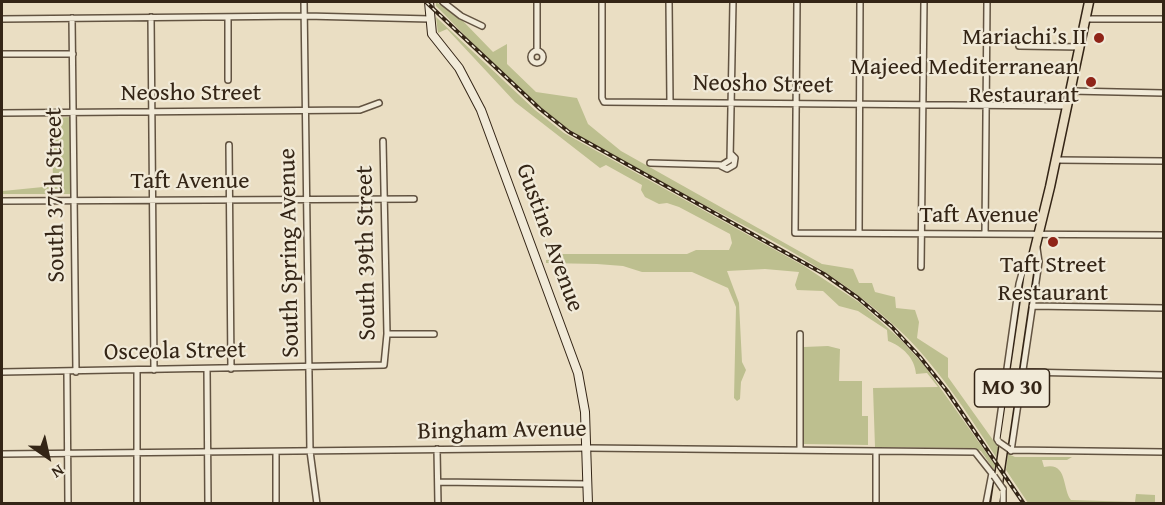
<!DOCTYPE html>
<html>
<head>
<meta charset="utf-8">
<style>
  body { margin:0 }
  #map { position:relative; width:1165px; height:505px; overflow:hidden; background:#eadec3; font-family:"Gentium Book Plus",serif }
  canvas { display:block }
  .frame { position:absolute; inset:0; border:3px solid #342516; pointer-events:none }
  .north { position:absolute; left:18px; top:427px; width:60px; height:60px; -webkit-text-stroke:4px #f1ead8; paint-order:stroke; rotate:146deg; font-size:16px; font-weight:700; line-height:24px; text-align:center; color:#342516 }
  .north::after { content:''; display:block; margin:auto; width:21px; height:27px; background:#342516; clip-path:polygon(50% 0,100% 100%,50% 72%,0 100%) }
</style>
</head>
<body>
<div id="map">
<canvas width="1165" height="505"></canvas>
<div class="frame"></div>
<div class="north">N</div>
</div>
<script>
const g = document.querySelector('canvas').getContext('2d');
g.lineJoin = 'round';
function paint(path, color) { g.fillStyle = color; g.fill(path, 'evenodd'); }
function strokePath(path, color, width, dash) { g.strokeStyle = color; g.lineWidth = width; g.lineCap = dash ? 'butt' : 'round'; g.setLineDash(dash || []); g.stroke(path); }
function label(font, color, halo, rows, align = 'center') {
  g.font = font + ' "Gentium Book Plus",serif'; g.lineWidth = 4.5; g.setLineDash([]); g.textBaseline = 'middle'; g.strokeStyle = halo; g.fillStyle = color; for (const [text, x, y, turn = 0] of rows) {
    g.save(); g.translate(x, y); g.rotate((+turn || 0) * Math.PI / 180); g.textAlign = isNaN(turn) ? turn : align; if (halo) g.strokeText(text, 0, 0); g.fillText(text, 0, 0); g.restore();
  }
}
paint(new Path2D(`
  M436 2 461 19 493 52 507 44V64L536 92 577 98 588 124 621 151 822 264 853 269 859 283H872L875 292 895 297 896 308 915 310 919 322 917 338 948 358V377L998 447 996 457C967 413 937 365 897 328 806 242 681 202 576 134 524 100 480 50 436 6Z
  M436 17 535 110 564 133 804 266 860 303 899 338 924 365 995 465 994 470 981 451 973 448 875 447 873 388 938 387 927 373 916 374C915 358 902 346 888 341L887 330 858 311 839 306 823 291 797 290 795 285 799 272 765 269 727 271 739 303 742 362 746 370 741 382 740 399 737 401 734 398 736 307 728 288 692 272H642L623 266 597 264 546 263V260L561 259V254H687L696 250H729L732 243 730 234 679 207 667 203 659 204 645 197 641 190 642 185 606 165 600 168 515 102 447 29 438 33Z
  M70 117V194H3V191L53 186 52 118Z
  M828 346 840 349 839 381H862V416H868V445L804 444V347Z
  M1008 454 1015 457H1072L1067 460H1042L1044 467C1068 461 1062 489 1071 500L1135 502 1136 494 1155 495V503H1028L1006 470Z`), '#bdbf8f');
const street = new Path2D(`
  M304 2 310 451 317 504
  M443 2 461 16 482 26
  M537 2V51
  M602 2V98L604 102 1067 106
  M669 2 670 102
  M797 2 795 233 1164 235
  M151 17 154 370
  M228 17V80
  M72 18 76 372
  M2 19 306 16 430 19
  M1086 19H1164
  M1019 46 1080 47
  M531 57a6 6 0 1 1 12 0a6 6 0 1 1-12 0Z
  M2 54H73
  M1071 91 1164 93
  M2 113 360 110 379 103
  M229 145 231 369
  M1056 160 1164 161
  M650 163 722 165 730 160 733 2
  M721 166 727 169 734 165 735 158 731 154
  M2 201 414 199
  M859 233 860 2
  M985 234 987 2
  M921 267 924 2
  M1032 306 1164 308
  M387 334H434
  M800 334V450
  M207 369 208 504
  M137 371V504
  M2 372 384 365 387 334 383 141
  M1022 372 1164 375
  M67 373 68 504
  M999 442 997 439 1019 284 1022 273 1031 262
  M437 449 438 504
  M1010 450 1164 452
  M1011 451 1039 262 1037 248
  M2 454 588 448 975 452 994 476
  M439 482 588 484
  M276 504V452
  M876 504V451
  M986 504 992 473
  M1003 504V489`);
const secondary = new Path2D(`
  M429 2 432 34 459 68 481 110 578 373 585 412 588 504`);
const primary = new Path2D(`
  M995 504 1029 273 1050 187 1089 2`);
strokePath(street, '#625341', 8);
strokePath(secondary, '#342516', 10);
strokePath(primary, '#342516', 11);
strokePath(street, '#f1ead8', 5);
strokePath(secondary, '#f1ead8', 8);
strokePath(primary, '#eadec3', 8);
const rail = new Path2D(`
  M426 2 540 109 569 132 824 274 858 298 891 326 920 357 947 391 1024 504`);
strokePath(rail, '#342516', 4);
strokePath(rail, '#f1ead8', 1.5, [4.5]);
const streetBridge = new Path2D(`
  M999 442 1009 449
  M994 476 1003 489`);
strokePath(streetBridge, '#625341', 8, []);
strokePath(streetBridge, '#f1ead8', 5);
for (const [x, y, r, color] of [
  [1099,38,6,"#8f2418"],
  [1091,82,6,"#8f2418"],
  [1053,242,6,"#8f2418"]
]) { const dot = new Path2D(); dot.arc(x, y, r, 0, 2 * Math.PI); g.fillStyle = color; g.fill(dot); strokePath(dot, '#f1ead8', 2); }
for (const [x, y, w] of [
  [1012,388,75]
]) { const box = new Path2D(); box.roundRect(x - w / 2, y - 19, w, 38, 4.5); g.fillStyle = '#f1ead8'; g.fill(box); strokePath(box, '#342516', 1.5); }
label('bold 22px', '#342516', null, [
  ["MO 30",1012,388]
]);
label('24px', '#342516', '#f1ead8', [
  ["Mariachi’s II",1087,38],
  ["Majeed Mediterranean",1079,68],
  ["Restaurant",1079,96],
  ["Taft Street",1053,266,"center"],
  ["Restaurant",1053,294,"center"]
], 'right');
label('24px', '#342516', '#f1ead8', [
  ["Neosho Street",763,85,1],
  ["Neosho Street",191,94],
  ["Taft Avenue",190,182],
  ["South 37th Street",56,195,-91],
  ["Taft Avenue",979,216],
  ["Gustine Avenue",549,238,70],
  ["South Spring Avenue",290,253,-91],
  ["South 39th Street",367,253,-91],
  ["Osceola Street",175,352,-1],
  ["Bingham Avenue",502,431,-1]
]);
</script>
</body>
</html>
